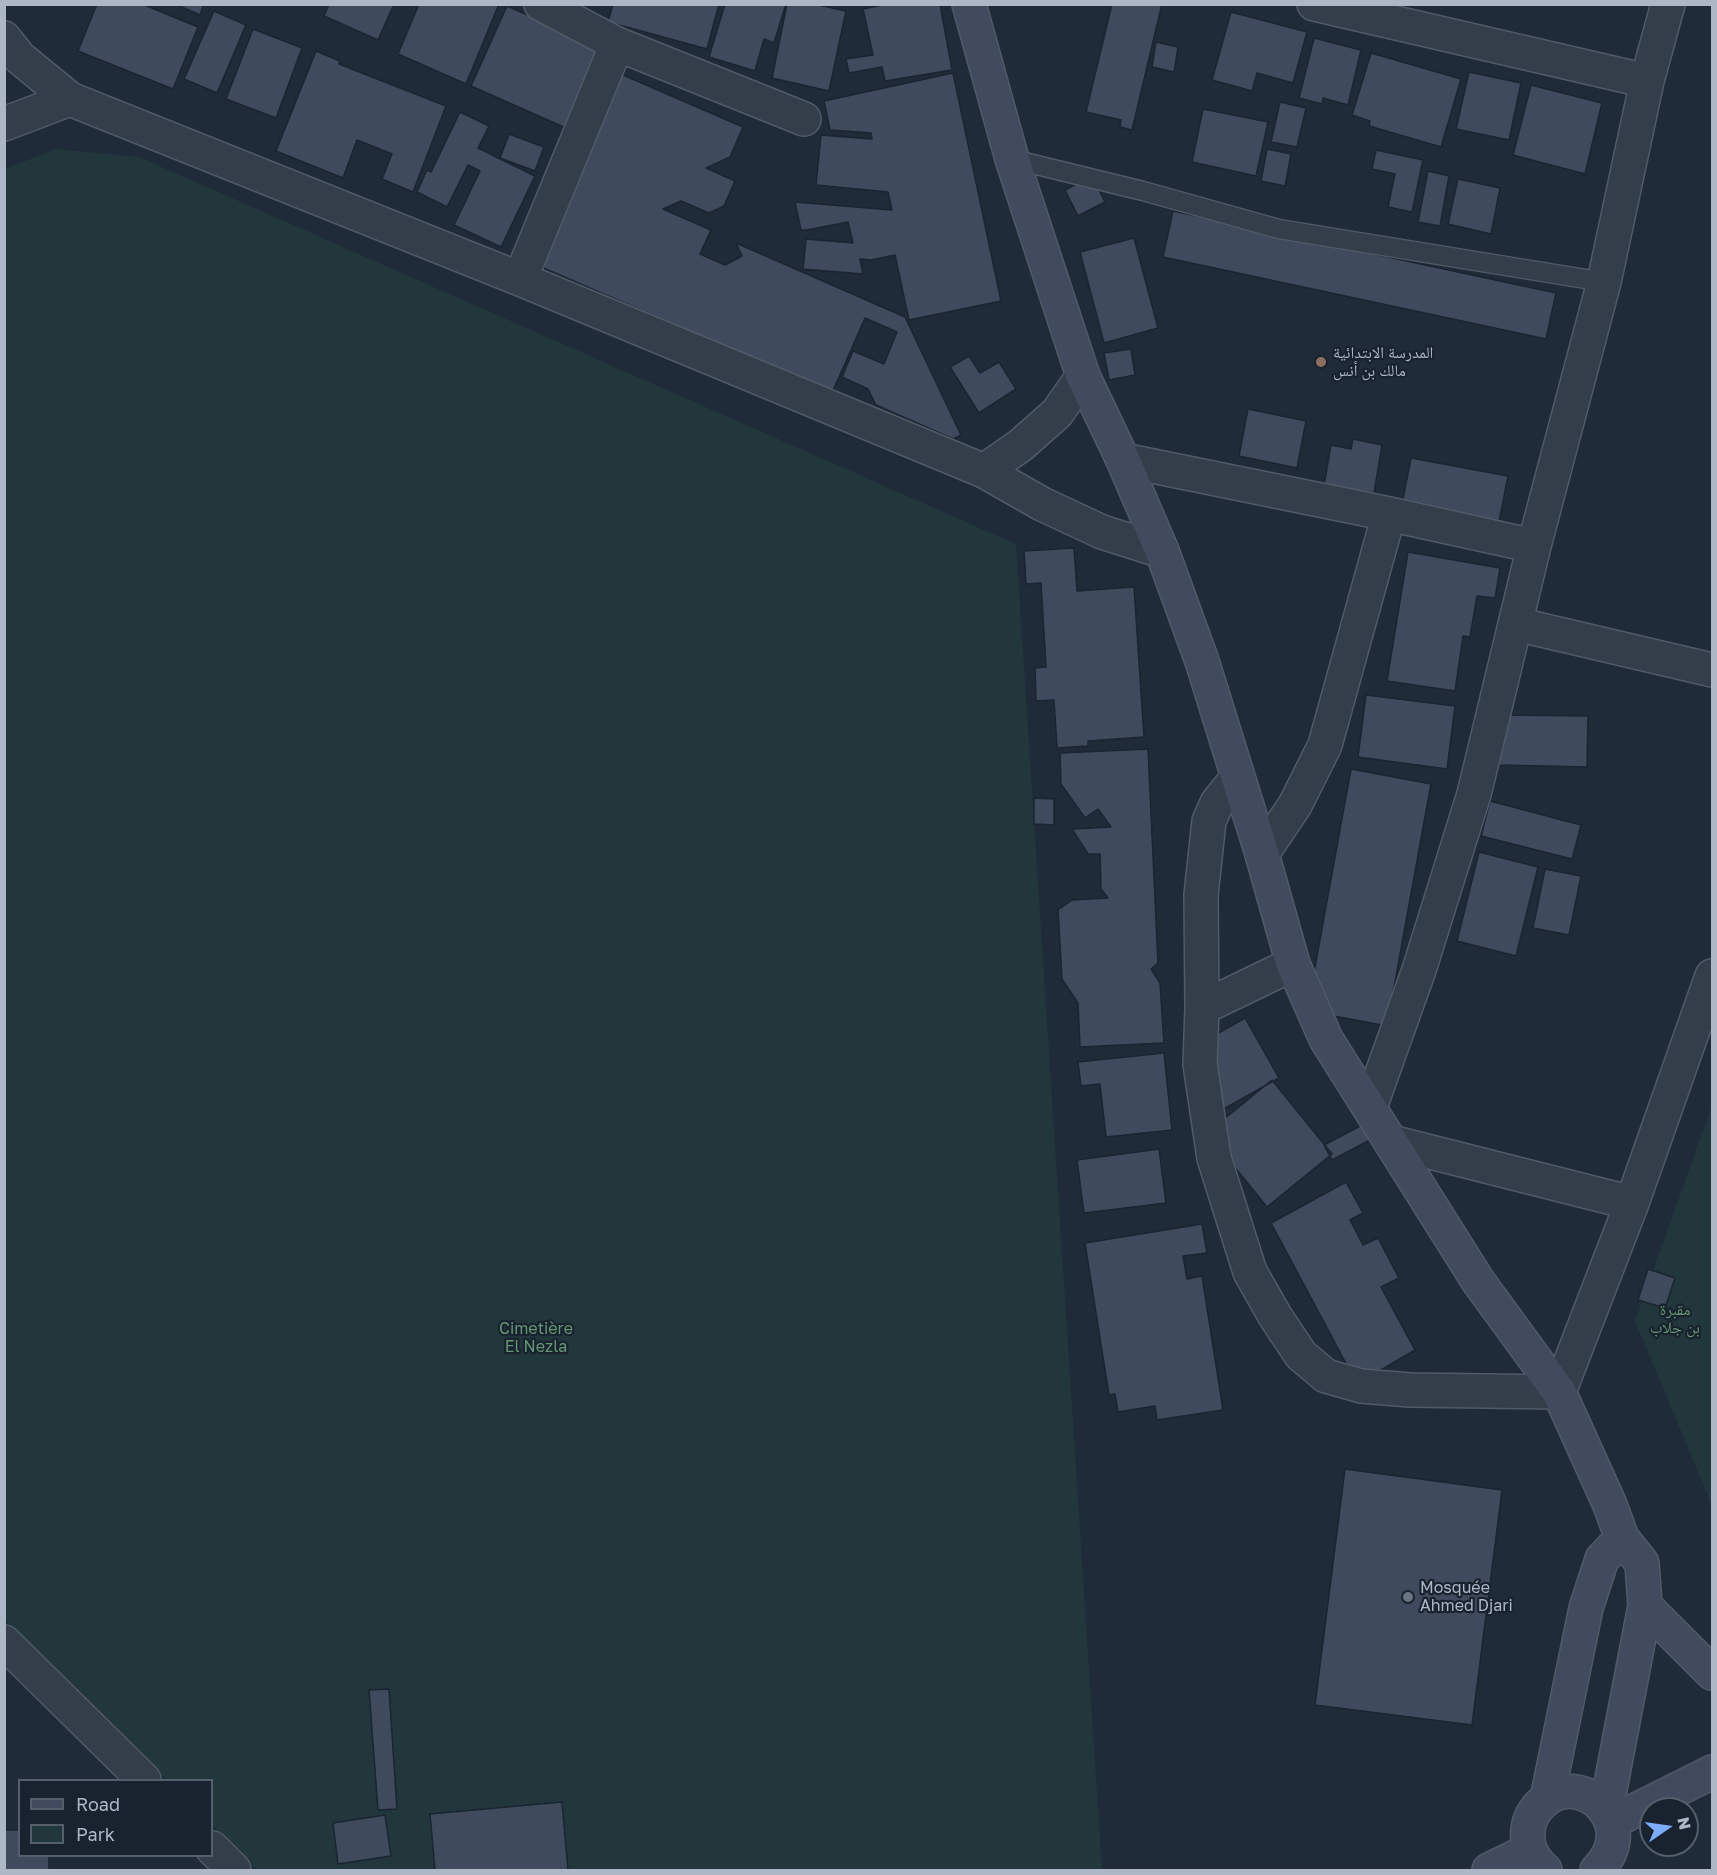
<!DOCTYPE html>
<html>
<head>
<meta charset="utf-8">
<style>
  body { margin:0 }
  #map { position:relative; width:1717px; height:1875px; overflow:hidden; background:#202b3a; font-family:"Golos Text",sans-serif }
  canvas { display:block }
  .frame { position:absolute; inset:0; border:6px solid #aeb7c6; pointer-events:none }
  .legend { position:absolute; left:18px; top:1779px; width:195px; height:78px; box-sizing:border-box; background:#19222f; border:2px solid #555e6b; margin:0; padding:8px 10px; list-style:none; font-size:18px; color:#aeb7c6 }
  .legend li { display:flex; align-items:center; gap:12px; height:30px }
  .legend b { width:30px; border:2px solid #555e6b }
  .north { position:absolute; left:1639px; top:1797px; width:60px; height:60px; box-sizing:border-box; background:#19222f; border:2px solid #555e6b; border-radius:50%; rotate:77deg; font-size:16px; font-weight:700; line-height:24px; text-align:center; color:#aeb7c6 }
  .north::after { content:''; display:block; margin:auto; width:21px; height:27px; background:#7eacfc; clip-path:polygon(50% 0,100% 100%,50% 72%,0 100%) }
</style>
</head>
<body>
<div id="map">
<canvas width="1717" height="1875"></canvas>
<div class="frame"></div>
<ul class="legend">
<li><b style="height:8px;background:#424b5d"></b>Road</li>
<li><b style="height:16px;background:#22373b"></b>Park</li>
</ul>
<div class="north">N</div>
</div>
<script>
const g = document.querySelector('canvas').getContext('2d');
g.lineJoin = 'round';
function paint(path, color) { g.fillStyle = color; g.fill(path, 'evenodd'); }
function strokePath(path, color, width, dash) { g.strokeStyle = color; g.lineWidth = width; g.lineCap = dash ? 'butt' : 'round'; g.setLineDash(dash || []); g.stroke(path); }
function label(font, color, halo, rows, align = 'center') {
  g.font = font + ' "Golos Text","Noto Naskh Arabic",sans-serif'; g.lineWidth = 4.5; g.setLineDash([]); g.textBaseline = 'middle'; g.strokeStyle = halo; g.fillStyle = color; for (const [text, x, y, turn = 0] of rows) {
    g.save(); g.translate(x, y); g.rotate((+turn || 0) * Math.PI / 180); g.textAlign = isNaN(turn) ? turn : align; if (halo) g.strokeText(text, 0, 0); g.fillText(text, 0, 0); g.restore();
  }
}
paint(new Path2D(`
  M56 149 139 157 1016 544 1102 1870H258L212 1825V1780H167L5 1620V169Z
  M1712 1106V1505L1635 1321Z`), '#22373b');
const building = new Path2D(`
  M97 4H142L198 27 173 89 78 51Z
  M175 4H204L200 15Z
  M329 4H394L378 40 324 16Z
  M419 4H499L466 84 398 54Z
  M613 4H719L707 49 608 22Z
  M725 4H786L774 43 764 39 755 71 709 57Z
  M787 4H814L846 11 829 91 772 78Z
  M887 4H940L952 70 885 81 882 67 849 73 846 59 873 55 863 9Z
  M1112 4H1162L1132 130 1120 127 1121 120 1086 112Z
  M507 6 603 48 568 129 471 86Z
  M214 11 246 25 217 93 184 79Z
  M1231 12 1307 32 1293 83 1257 73 1252 91 1212 80Z
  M253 29 302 48 276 118 226 99Z
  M1314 38 1361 50 1348 105 1323 98 1322 104 1299 98Z
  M1156 42 1178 47 1174 72 1152 67Z
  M316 51 340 61 339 64 446 106 413 192 382 179 392 154 357 140 343 178 276 151Z
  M1371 53 1461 79 1441 147 1369 126 1370 121 1352 115Z
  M614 71 743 127 730 157 706 168 735 181 724 206 709 213 681 201 663 209 711 230 700 254 725 265 742 256 736 243 905 317 961 435 953 439 876 405 868 389 842 377 853 351 884 364 897 332 865 318 832 393 532 263Z
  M1469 72 1521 83 1509 140 1456 129Z
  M953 73 1001 301 909 320 895 255 871 260 860 259 863 274 803 269 806 239 853 243 848 222 807 230H801L795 202 892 210 888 192 816 185 821 135 872 139 871 133 830 130 824 101Z
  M1531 85 1602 103 1585 174 1513 155Z
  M1280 102 1306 108 1297 147 1271 142Z
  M1203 109 1268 122 1256 176 1192 162Z
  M460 112 489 126 478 148 535 176 501 247 454 225 480 171 468 165 447 207 417 192 427 170 431 172Z
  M509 134 544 147 535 171 500 158Z
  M1267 149 1291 154 1285 186 1261 181Z
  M1376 150 1423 160 1412 212 1388 207 1395 174 1372 169Z
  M1428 171 1449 176 1440 226 1418 222Z
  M1092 176 1105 202 1078 216 1065 190Z
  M1458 179 1500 188 1491 234 1448 224Z
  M1173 211 1556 293 1546 339 1163 257Z
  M1134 238 1158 328 1104 343 1080 252Z
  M1131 349 1135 375 1109 380 1104 353Z
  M969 356 980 373 999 362 1016 389 979 413 950 367Z
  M1248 409 1306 421 1297 468 1239 456Z
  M1353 439 1382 445 1374 493 1324 485 1331 445 1351 449Z
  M1411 458 1508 476 1499 522 1402 504Z
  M1074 548 1077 591 1134 587 1144 737 1088 741V746L1057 748 1054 700 1036 701 1035 668 1046 667 1041 583 1026 584 1024 551Z
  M1408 552 1500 568 1495 598 1477 596 1470 637 1463 636 1455 691 1387 681Z
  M1366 695 1455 706 1447 769 1358 757Z
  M1500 715 1588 716 1587 767 1499 765Z
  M1148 749 1158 963 1151 969 1160 983 1164 1043 1080 1047 1078 1003 1062 979 1058 910 1072 900 1108 898 1101 889 1100 854H1088L1072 829 1111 827 1098 809 1085 818 1061 784 1060 753Z
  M1351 769 1431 784 1387 1026 1307 1011Z
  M1034 798 1054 799V825L1034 824Z
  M1490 801 1581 825 1572 859 1481 836Z
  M1479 852 1538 867 1516 956 1457 941Z
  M1545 869 1581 876 1569 935 1533 928Z
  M1245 1018 1279 1078 1220 1111 1187 1051Z
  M1164 1053 1172 1130 1106 1137 1100 1084 1081 1086 1078 1062Z
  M1272 1080 1332 1154 1267 1207 1207 1133Z
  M1362 1125 1370 1140 1332 1160 1324 1145Z
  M1159 1149 1166 1203 1084 1213 1077 1160Z
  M1346 1182 1363 1213 1350 1220 1363 1245 1378 1238 1399 1278 1381 1287 1415 1350 1357 1384 1271 1223Z
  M1202 1224 1207 1253 1183 1256 1187 1279 1202 1276 1223 1410 1157 1420 1155 1406 1118 1412 1115 1394 1109 1395 1085 1243Z
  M1648 1269 1675 1278 1665 1308 1638 1300Z
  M1345 1469 1502 1490 1472 1725 1315 1705Z
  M389 1689 397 1809 378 1810 369 1690Z
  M562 1802 568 1870H435L430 1814Z
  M385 1815 391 1856 338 1864 333 1823Z
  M4 1830H20V1856H49V1870H4Z`);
paint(building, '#3f4a5c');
strokePath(building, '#1b2431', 1.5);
const lane = new Path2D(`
  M1012 159 1143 191 1279 229 1604 282`);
const street = new Path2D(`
  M541 4 617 44 804 119
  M1314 4 1647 81
  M4 38 20 58 70 99 520 279 984 471 1042 504 1102 532 1162 551
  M4 124 70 99
  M520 279 617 44
  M1123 460 1389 514 1534 546
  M984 471 1021 445 1057 413 1083 376
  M1516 624 1712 670
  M1262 854 1295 805 1325 745 1389 514
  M1293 964 1202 1008 1200 1064 1214 1158 1250 1272 1275 1316 1301 1355 1326 1376 1361 1386 1410 1390 1559 1392 1632 1203 1712 976
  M1202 1008 1201 895 1209 821 1217 803 1237 778
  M1370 1107 1419 970 1474 794 1534 546 1604 282 1647 81 1668 4
  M1391 1142 1632 1203
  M4 1642 144 1780
  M212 1848 234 1870`);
const secondary = new Path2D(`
  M969 4 1012 159 1083 376 1123 460 1162 551 1202 661 1262 854 1293 964 1326 1039 1478 1281 1559 1392 1610 1505 1622 1538 1642 1563 1645 1606 1606 1810
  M1645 1606 1712 1673
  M1547 1799 1586 1608 1602 1559 1622 1538
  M1612 1822 1712 1772
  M1489 1870 1530 1850
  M1545 1870C1533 1860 1526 1846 1528 1830 1529 1818 1534 1810 1543 1802 1581 1767 1643 1825 1597 1870`);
strokePath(lane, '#515a68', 21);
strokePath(street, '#515a68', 36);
strokePath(secondary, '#515a68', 36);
strokePath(lane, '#343d4a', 18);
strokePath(street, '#343d4a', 33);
strokePath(secondary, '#424b5d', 33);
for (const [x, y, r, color] of [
  [1321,362,6,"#8d6e63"],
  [1408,1597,6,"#6b7280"]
]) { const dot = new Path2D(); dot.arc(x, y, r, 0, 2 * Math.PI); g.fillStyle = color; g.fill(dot); strokePath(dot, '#19222f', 2); }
label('16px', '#aeb7c6', '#19222f', [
  ["المدرسة الابتدائية",1333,353],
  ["مالك بن أنس",1333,371],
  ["Mosquée",1420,1588],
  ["Ahmed Djari",1420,1606]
], 'left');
label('16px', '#659872', '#19222f', [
  ["مقبرة",1675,1310],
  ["بن جلاب",1675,1328],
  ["Cimetière",536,1329],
  ["El Nezla",536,1347]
]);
</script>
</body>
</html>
